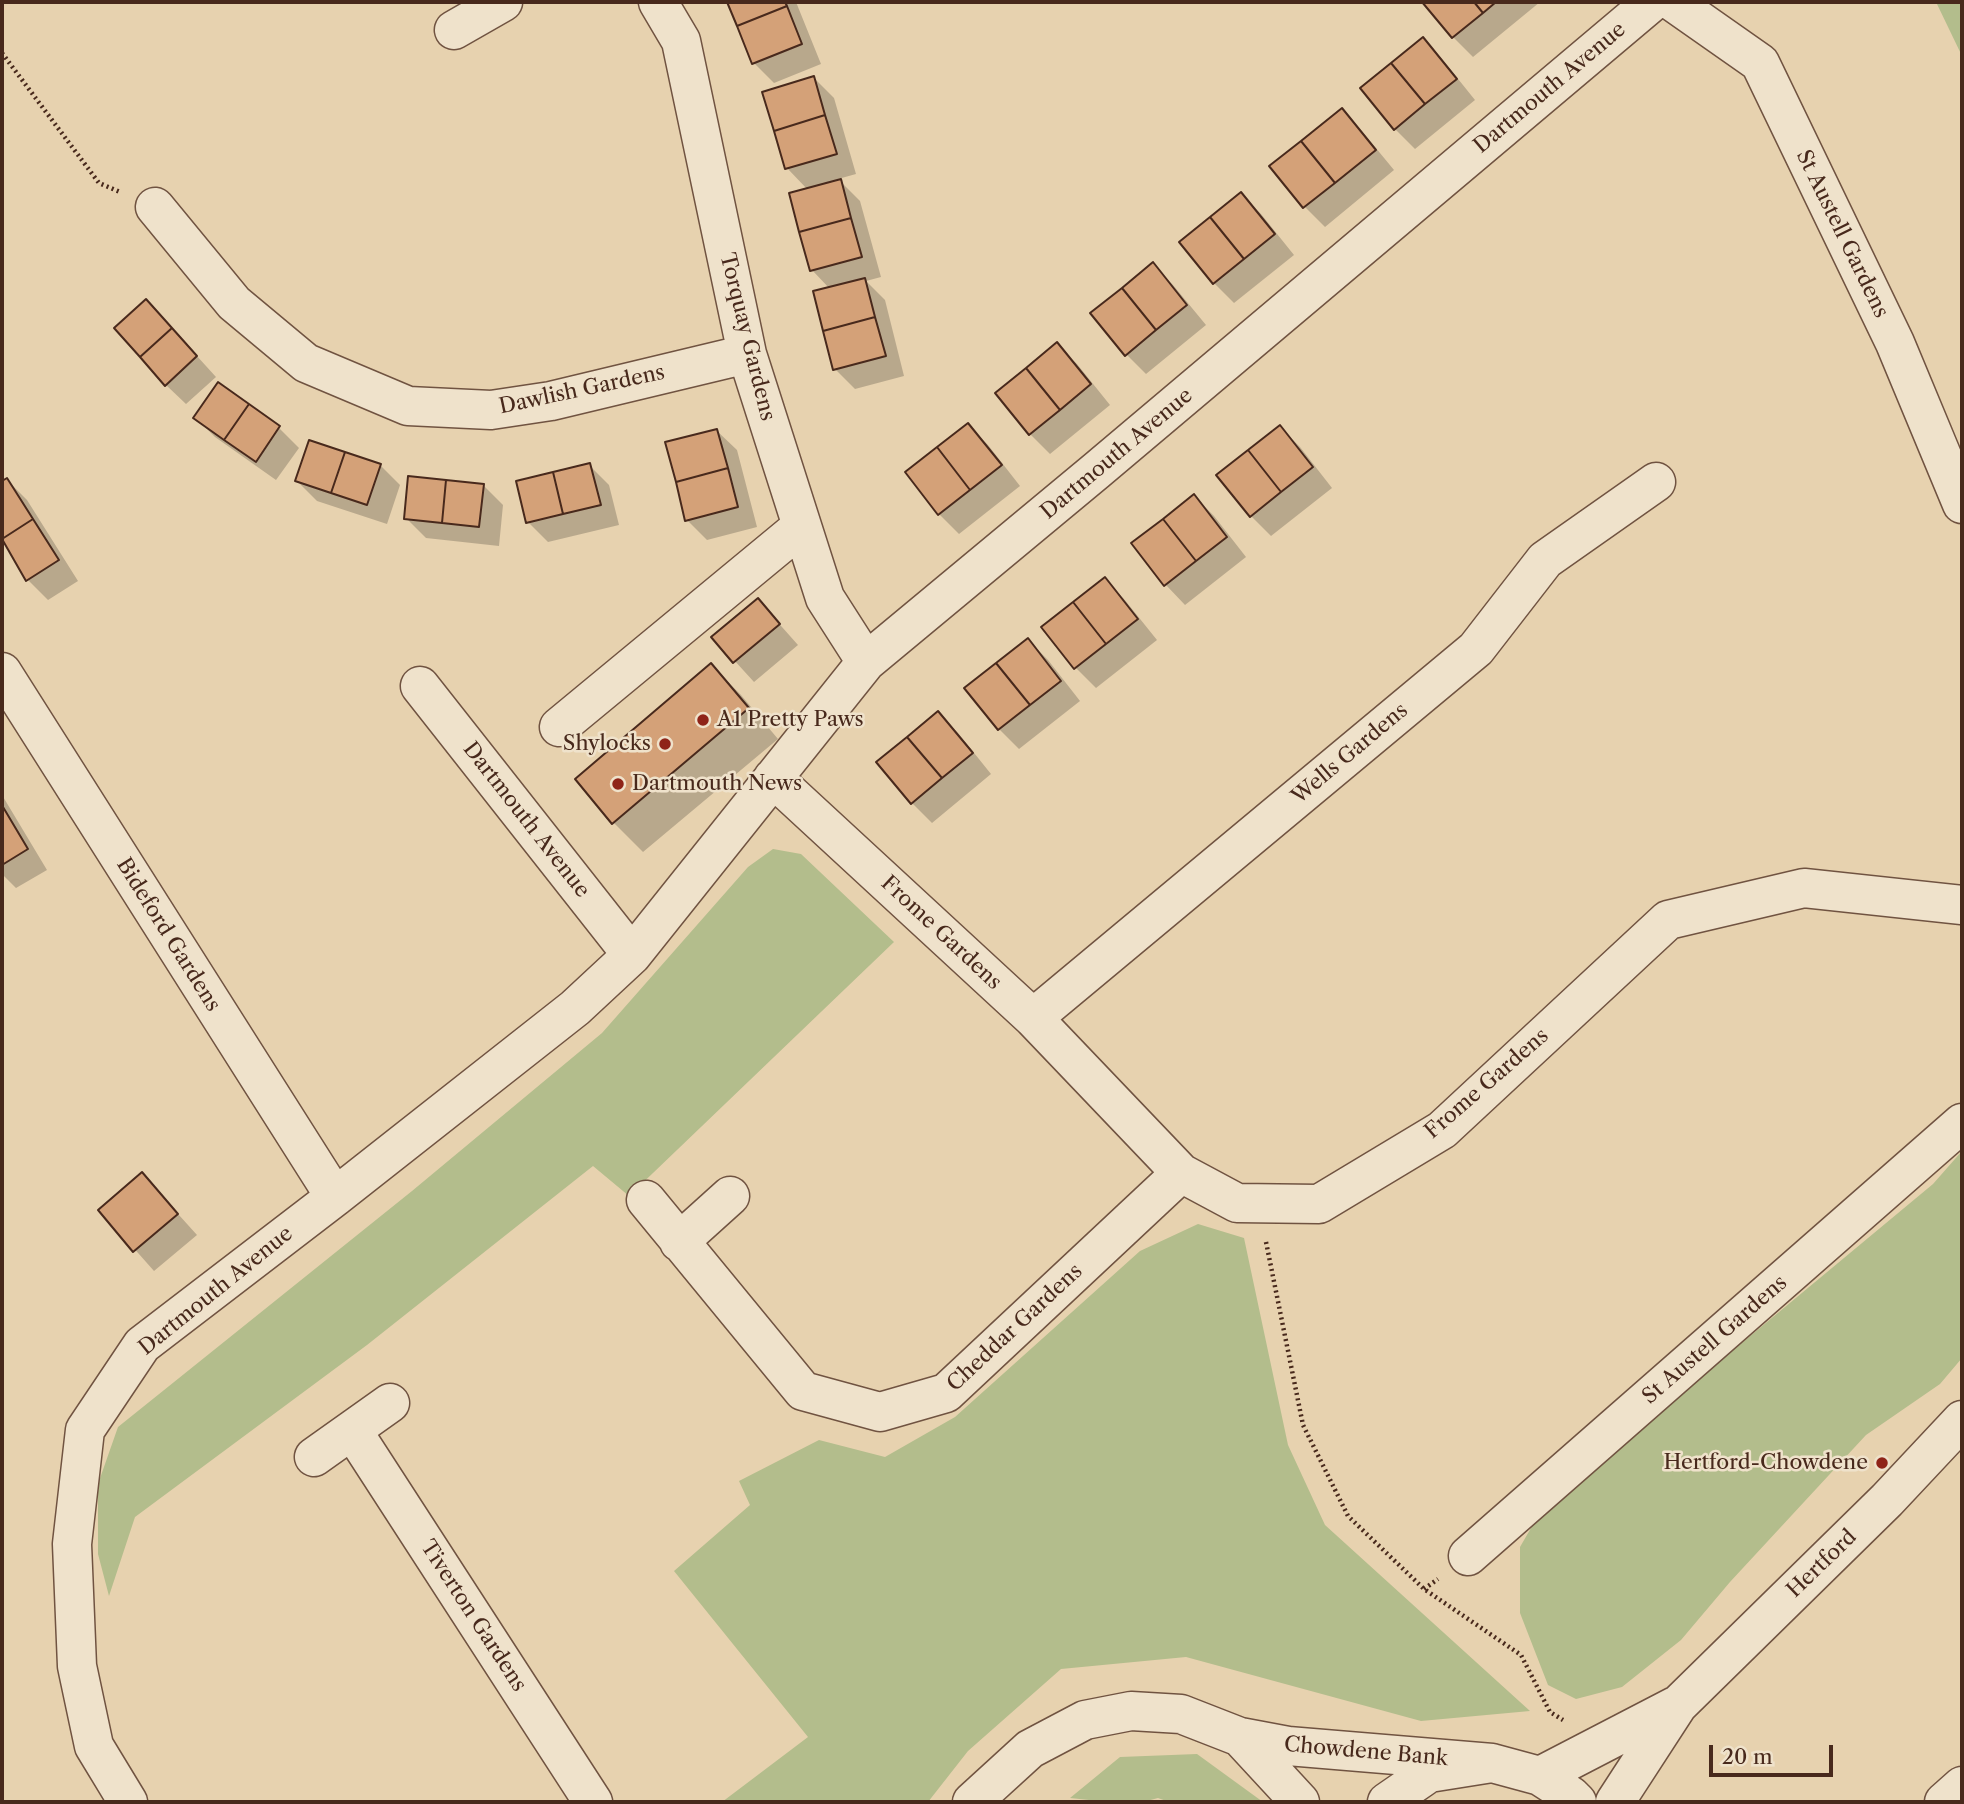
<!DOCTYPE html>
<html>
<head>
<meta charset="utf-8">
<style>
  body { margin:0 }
  #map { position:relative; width:1964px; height:1804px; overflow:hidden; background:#e7d2af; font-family:"Libre Caslon Text",serif }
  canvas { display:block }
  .frame { position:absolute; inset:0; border:4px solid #48291c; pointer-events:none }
  .scale { position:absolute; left:1709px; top:1745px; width:124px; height:32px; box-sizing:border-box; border:4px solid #48291c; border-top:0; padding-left:9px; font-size:21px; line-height:24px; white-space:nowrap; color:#48291c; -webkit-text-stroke:5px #efe2cb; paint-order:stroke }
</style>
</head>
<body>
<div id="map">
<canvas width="1964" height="1804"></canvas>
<div class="frame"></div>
<div class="scale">20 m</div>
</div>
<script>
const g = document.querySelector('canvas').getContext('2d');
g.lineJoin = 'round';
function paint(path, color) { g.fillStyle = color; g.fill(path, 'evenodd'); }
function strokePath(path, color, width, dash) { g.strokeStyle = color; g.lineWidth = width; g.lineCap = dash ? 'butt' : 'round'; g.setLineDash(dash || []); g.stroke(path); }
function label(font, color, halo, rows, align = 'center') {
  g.font = font + ' "Libre Caslon Text",serif'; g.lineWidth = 5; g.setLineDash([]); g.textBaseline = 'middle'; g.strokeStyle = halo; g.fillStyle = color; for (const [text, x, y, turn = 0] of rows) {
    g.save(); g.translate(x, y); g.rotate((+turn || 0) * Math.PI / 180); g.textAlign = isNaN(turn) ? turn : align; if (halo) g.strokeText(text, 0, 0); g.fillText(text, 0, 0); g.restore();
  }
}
paint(new Path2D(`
  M1936 2H1962V56Z
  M773 849 801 854 894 942 629 1196 593 1166 367 1345 135 1517 109 1596 98 1554V1484L118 1427 412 1191 602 1033 748 867Z
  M1962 1151V1358L1940 1384 1866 1435 1730 1582 1681 1640 1622 1687 1576 1699 1548 1685 1520 1613V1547L1542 1509 1933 1184Z
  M1198 1224 1244 1238 1288 1445 1325 1525 1530 1711 1421 1721 1186 1657 1061 1669 968 1751 928 1802H722L808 1737 674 1571 750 1505 739 1481 819 1440 885 1457 955 1417 1140 1251Z
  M1197 1754 1263 1802H1169L1158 1798 1143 1802H1108L1070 1798 1120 1757Z`), '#b3bd8c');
paint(new Path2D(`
  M729 2H796L821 64 774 83 754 63Z
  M1425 2H1540L1473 57 1453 37Z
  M1422 40 1442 59 1475 100 1415 149 1395 129Z
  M814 78 834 98 856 174 838 179 860 201 881 277 866 281 885 300 904 376 855 389 835 369 830 289 812 270 808 190 787 168Z
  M1341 110 1361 130 1394 170 1325 227 1305 207 1272 167Z
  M1241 194 1261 214 1294 255 1234 303 1214 283Z
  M1153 265 1173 285 1206 325 1146 374 1126 354Z
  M166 322 216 377 186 404 166 385Z
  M1057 345 1077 364 1110 405 1050 454 1030 434Z
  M218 385 279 428 299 448 276 480 215 437 195 417Z
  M968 425 988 445 1020 486 959 534 939 514Z
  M1280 427 1300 447 1332 488 1271 536 1251 516 1219 475Z
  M717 431 737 450 757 527 707 540 687 520Z
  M380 465 400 485 387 524 317 501 297 481Z
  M589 465 609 485 619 525 548 542 528 522Z
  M7 480 27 500 78 581 48 600 28 580 2 539V483Z
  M483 485 503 505 499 546 426 538 406 518Z
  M1194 496 1214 516 1246 557 1185 605 1166 585 1133 544Z
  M1104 579 1124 599 1157 640 1096 688 1076 668 1043 627Z
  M758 600 798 645 754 682 713 637Z
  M1028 640 1048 660 1080 701 1019 749 999 729 967 688Z
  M711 665 741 695 778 739 643 852 614 823 577 779Z
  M938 713 958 733 991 774 932 823 912 803Z
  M2 795 47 870 16 888 2 874Z
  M142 1174 197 1235 154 1271 100 1210Z`), '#0003');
const building = new Path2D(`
  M727 2H785L787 6 737 26Z
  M1422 2H1474L1483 13 1452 38Z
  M1474 2H1496L1483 13Z
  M787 6 802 44 752 64 737 26Z
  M1423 37 1457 79 1425 104 1391 63Z
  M1391 63 1425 104 1394 130 1360 88Z
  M814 76 825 115 774 131 762 92Z
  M1342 108 1376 150 1335 183 1301 141Z
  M825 115 837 154 785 169 774 131Z
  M1301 141 1335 183 1303 208 1269 166Z
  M841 179 851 218 799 232 789 193Z
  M1241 192 1275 234 1244 259 1210 217Z
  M1210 217 1244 259 1213 284 1179 242Z
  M851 218 862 257 810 271 799 232Z
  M1153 262 1187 305 1156 330 1122 288Z
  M865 278 875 317 823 331 813 291Z
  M1122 288 1156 330 1125 356 1090 313Z
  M146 299 172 328 140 357 114 328Z
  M875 317 886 356 833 370 823 331Z
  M172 328 197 356 165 386 140 357Z
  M1057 342 1091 384 1060 410 1026 368Z
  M1026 368 1060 410 1029 435 995 393Z
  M218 382 249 404 224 440 193 418Z
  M249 404 280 426 256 462 224 440Z
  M968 423 1002 465 970 490 937 447Z
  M1280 425 1313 467 1281 492 1248 450Z
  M717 429 728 468 676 482 665 442Z
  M309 440 345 452 331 493 295 481Z
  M937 447 970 490 938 515 905 472Z
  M1248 450 1281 492 1250 517 1216 475Z
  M345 452 381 464 367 505 331 493Z
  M590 463 601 505 563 514 553 472Z
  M728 468 738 507 685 521 676 482Z
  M553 472 563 514 526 523 516 481Z
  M408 476 446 480 442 523 404 519Z
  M7 478 33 519 2 539V481Z
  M446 480 484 484 479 527 442 523Z
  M1194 494 1227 537 1196 561 1163 519Z
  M33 519 59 560 26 581 2 539Z
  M1163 519 1196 561 1164 586 1131 543Z
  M1105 577 1138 619 1106 644 1073 602Z
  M758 598 780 624 733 663 711 637Z
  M1073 602 1106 644 1074 669 1041 627Z
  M1028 638 1061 681 1030 705 996 663Z
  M711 663 749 708 612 824 575 779Z
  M996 663 1030 705 998 730 964 688Z
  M938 711 973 753 942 778 907 737Z
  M907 737 942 778 911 804 876 762Z
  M3 807 28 849 2 865V808Z
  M142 1172 178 1214 133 1252 98 1210Z`);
paint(building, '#d4a178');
strokePath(building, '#48291c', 2);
const minor = new Path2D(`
  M658 2 681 41 747 354 825 598 866 662
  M1673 2 1760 63 1895 343 1962 504
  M454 30 503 2
  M155 207 234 303 306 363 408 406 491 410 551 401 747 354
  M2 672 335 1197
  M420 686 632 955
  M559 727 801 527
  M773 778 1033 1018 1181 1173 1237 1203 1319 1204 1442 1130 1668 920 1804 888 1962 905
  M1033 1018 1476 649 1545 560 1656 482
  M646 1200 803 1391 880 1412 946 1393 1181 1173
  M679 1242 730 1196
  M352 1430 593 1802
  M314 1457 390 1403
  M1468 1556 1962 1123
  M1240 1737 1300 1802
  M1540 1776 1675 1706
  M128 1802 94 1746 77 1666 72 1544 85 1430 142 1345 335 1197 575 1008 632 955 866 662 1096 471 1652 2
  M972 1802 1030 1749 1085 1720 1131 1711 1181 1714 1240 1737 1288 1746 1492 1763
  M1387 1802 1429 1773 1492 1763 1540 1776 1571 1796 1577 1802
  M1615 1802 1678 1705 1887 1500 1962 1420
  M1944 1802 1962 1786`);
strokePath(minor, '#705341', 41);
strokePath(new Path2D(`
  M2 53 99 183 120 192
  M1266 1242 1303 1425 1348 1516 1424 1589 1521 1655 1550 1712 1563 1720
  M1424 1589 1438 1579`), '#48291c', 4.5, [2, 3.5]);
strokePath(minor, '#efe2cb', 38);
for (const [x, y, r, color] of [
  [703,720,7,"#8f2418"],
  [665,744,7,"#8f2418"],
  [618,784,7,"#8f2418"],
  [1882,1463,7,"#8f2418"]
]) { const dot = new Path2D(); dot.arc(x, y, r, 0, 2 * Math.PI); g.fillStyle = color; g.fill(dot); strokePath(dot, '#efe2cb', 2.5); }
label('21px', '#48291c', '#efe2cb', [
  ["Dartmouth Avenue",1550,88,-40],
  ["St Austell Gardens",1842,234,64],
  ["Torquay Gardens",747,337,76],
  ["Dawlish Gardens",582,390,-12],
  ["Dartmouth Avenue",1117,454,-40],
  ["Wells Gardens",1350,754,-40],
  ["Dartmouth Avenue",526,820,52],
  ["Frome Gardens",941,933,43],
  ["Bideford Gardens",168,935,58],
  ["Frome Gardens",1487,1084,-41],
  ["Dartmouth Avenue",216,1291,-39],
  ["Cheddar Gardens",1015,1328,-43],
  ["St Austell Gardens",1715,1340,-41],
  ["Hertford",1822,1564,-44],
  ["Tiverton Gardens",473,1616,57],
  ["Chowdene Bank",1366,1752,5]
]);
label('21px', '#48291c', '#efe2cb', [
  ["A1 Pretty Paws",717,720],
  ["Shylocks",651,744,"right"],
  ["Dartmouth News",632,784],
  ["Hertford-Chowdene",1868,1463,"right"]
], 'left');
</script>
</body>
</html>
